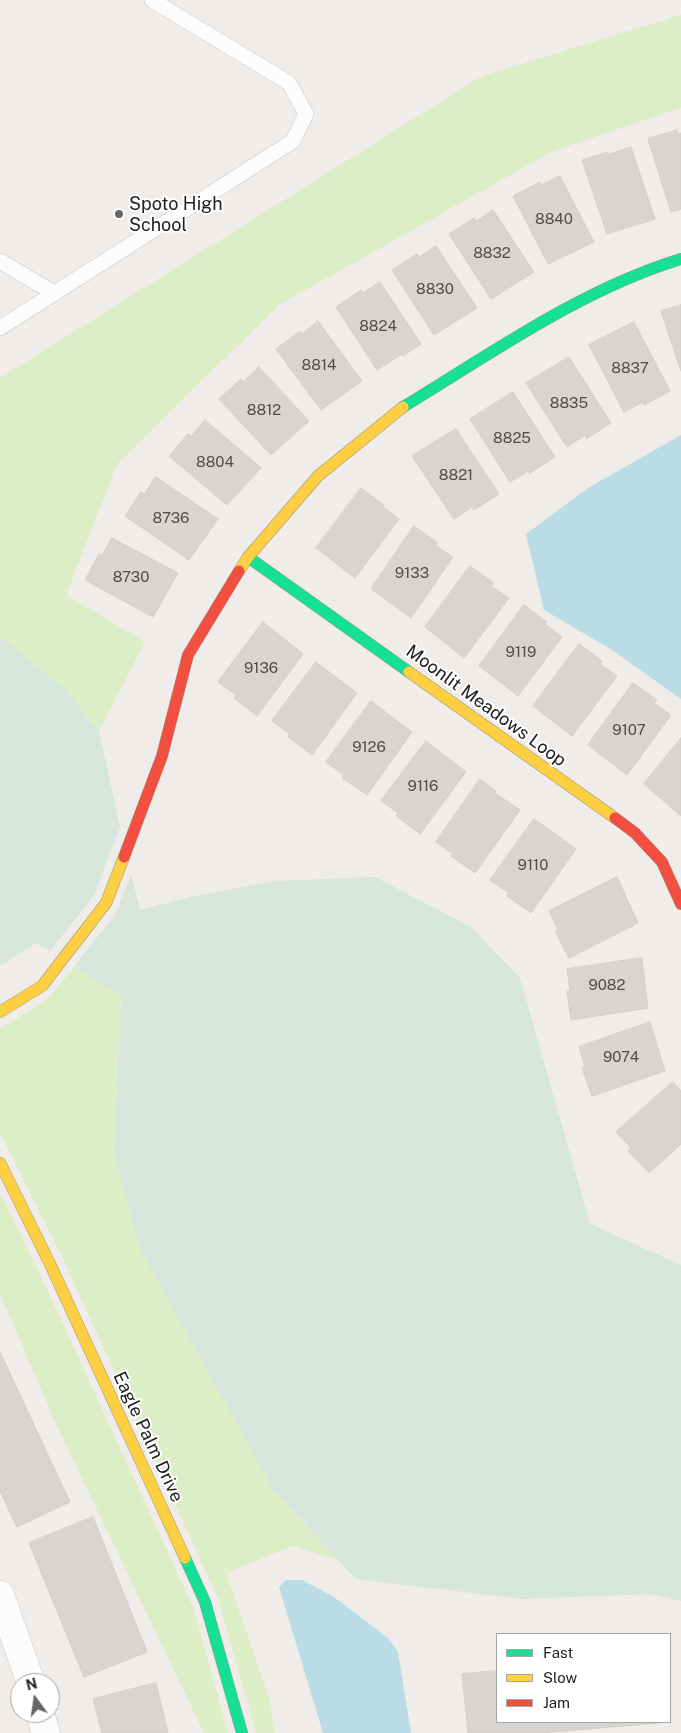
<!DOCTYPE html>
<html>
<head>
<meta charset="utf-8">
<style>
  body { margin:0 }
  #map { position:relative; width:681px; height:1733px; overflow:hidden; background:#efece9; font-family:"Public Sans",sans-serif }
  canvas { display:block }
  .legend { position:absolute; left:496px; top:1633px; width:175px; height:90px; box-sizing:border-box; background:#fff; border:1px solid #a6a6a6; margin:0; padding:6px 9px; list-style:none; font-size:15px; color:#202020 }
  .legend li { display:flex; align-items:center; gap:10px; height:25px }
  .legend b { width:25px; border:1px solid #a6a6a6 }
  .north { position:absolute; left:10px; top:1673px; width:50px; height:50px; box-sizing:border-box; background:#fff; border:1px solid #a6a6a6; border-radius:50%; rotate:346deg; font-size:14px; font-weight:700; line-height:20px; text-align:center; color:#202020 }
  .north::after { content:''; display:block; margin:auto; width:18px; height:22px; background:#686766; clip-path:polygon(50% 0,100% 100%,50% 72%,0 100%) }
</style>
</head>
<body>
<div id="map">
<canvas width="681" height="1733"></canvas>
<ul class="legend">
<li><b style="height:6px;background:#16e098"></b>Fast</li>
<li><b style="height:6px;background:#ffcf43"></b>Slow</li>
<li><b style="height:6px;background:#f24e42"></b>Jam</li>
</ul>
<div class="north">N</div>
</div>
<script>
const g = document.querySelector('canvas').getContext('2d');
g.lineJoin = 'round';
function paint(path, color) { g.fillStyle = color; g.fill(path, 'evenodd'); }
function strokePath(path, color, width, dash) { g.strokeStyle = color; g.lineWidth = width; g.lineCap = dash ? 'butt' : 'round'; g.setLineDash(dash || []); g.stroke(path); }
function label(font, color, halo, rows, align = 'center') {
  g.font = font + ' "Public Sans",sans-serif'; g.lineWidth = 4; g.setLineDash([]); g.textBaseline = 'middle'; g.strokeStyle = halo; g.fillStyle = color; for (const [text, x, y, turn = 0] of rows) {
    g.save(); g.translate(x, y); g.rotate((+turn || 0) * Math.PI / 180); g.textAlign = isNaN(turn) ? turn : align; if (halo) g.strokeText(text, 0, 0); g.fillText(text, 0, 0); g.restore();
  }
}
paint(new Path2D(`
  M681 15V108L553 151 279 305 117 464 66 595 145 642 99 731 64 688 5 640H0V378L482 76Z
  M74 967 121 995 114 1153 274 1491 338 1560 293 1546 226 1573 270 1700 275 1733H256L218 1598 63 1259 0 1133V1029L49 998Z
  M0 1193 39 1272 193 1607 228 1733H204L55 1422 0 1294Z`), '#dceec5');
paint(new Path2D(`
  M0 640H5L64 688 99 731 120 827 94 895 50 951 36 943 0 966Z
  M131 875 140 910 190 897 275 881 375 877 471 927 520 978 590 1224 681 1265V1601L651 1594 522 1599 356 1579 274 1491 140 1250 114 1153 121 996 74 967 116 913Z`), '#d6e6dc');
paint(new Path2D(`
  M681 435V699L612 650 544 610 526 534 588 488Z
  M286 1580H302L334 1597 388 1638 398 1652 411 1733H323L279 1587Z`), '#badde5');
const building = new Path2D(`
  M677 130 678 134 681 133V209L671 212 648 139Z
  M631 147 655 219 607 234 582 160 608 152 609 154Z
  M560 176 594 242 548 264 513 196 540 182 541 185Z
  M493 210 534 272 491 299 449 234 474 218 476 221Z
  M436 246 477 308 434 335 392 270 417 254 419 257Z
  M380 282 421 344 403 356 402 354 377 370 336 307 361 290 362 293Z
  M681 305V371L661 311Z
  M318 321 362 381 321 410 276 349 300 331 302 334Z
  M634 322 670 391 644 405 643 402 624 412 589 345Z
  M569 357 611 423 586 439 585 435 567 447 526 383Z
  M259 367 309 421 271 455 219 399 241 379 243 382Z
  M513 392 555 457 530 473 528 471 510 482 470 419Z
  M205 420 261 468 227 505 169 456 188 434 191 436Z
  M456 429 499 494 474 510 472 507 454 519 412 456Z
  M156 477 218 519 189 560 125 516 141 492 144 494Z
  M361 488 384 505 382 506 399 519 355 578 316 548Z
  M414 526 438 543 436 546 453 557 411 618 371 589Z
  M112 538 178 573 153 617 85 580 99 554 102 555Z
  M470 566 494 583 491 586 509 598 464 658 425 627Z
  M524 605 547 622 545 624 562 637 518 696 479 666Z
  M263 622 303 654 257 716 234 698 236 695 218 682Z
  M579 644 602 661 600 664 617 676 572 736 533 706Z
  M316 662 357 693 312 755 288 737 290 734 272 721Z
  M633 683 657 700 654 703 671 715 627 775 588 745Z
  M371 701 412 732 367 795 342 778 344 775 326 762Z
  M681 738V816L644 784Z
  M426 741 466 772 420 834 396 816 398 813 381 801Z
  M480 779 496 791 495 793 520 810 475 873 451 856 453 854 436 842Z
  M534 819 576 849 531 913 507 896 509 893 490 880Z
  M617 877 638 923 569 958 555 931 558 930 549 911Z
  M642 958 648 1008 571 1020 567 991 570 990 567 969Z
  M650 1022 665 1071 592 1096 582 1068 585 1067 579 1047Z
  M673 1082 681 1091V1144L649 1173 628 1151 631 1148 616 1132Z
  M0 1352 70 1502 17 1527 0 1491Z
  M93 1517 147 1652 84 1677 29 1543Z
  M497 1671V1722H658L659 1723 541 1733H468L462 1674Z
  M156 1683 168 1733H102L93 1699Z`);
paint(building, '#d7d4d2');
strokePath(building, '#d2ceca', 1);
const lane = new Path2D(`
  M0 261 54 293
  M0 328 293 141 306 114 289 83 152 0`);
const street = new Path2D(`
  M0 1595 31 1683
  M40 1713 46 1733`);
const fast = new Path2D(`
  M403 407C492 353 580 290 681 259
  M248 557 409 672
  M185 1558 205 1602 242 1733`);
const slow = new Path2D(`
  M239 571 248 557 318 476 403 407
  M409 672 615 818
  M0 1012 42 986 106 903 124 857
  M0 1163 51 1266 185 1558`);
const jam = new Path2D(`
  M615 818 635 833 662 862 681 904
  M124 857 162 756 188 655 239 571`);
strokePath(lane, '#c7c6c5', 16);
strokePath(street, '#c7c6c5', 29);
strokePath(fast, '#999a7f', 12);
strokePath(slow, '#999a7f', 12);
strokePath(jam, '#999a7f', 12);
strokePath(lane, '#fdfcfc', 15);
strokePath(street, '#fdfcfc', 28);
strokePath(fast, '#16e098', 11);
strokePath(slow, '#ffcf43', 11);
strokePath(jam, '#f24e42', 11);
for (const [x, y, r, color] of [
  [119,214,5,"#686766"]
]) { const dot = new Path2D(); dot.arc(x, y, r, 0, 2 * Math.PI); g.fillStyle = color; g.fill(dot); strokePath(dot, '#fff', 2); }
label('15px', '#4e4d4c', null, [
  ["8840",554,219],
  ["8832",492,253],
  ["8830",435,289],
  ["8824",378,326],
  ["8814",319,365],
  ["8837",630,368],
  ["8835",569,403],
  ["8812",264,410],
  ["8825",512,438],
  ["8804",215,462],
  ["8821",456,475],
  ["8736",171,518],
  ["9133",412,573],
  ["8730",131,577],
  ["9119",521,652],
  ["9136",261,668],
  ["9107",629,730],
  ["9126",369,747],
  ["9116",423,786],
  ["9110",533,865],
  ["9082",607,985],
  ["9074",621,1057]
]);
label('18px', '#202020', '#fff', [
  ["Spoto High",129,204],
  ["School",129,225]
], 'left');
label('18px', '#202020', '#fff', [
  ["Moonlit Meadows Loop",486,706,36],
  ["Eagle Palm Drive",148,1437,65]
]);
</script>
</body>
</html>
